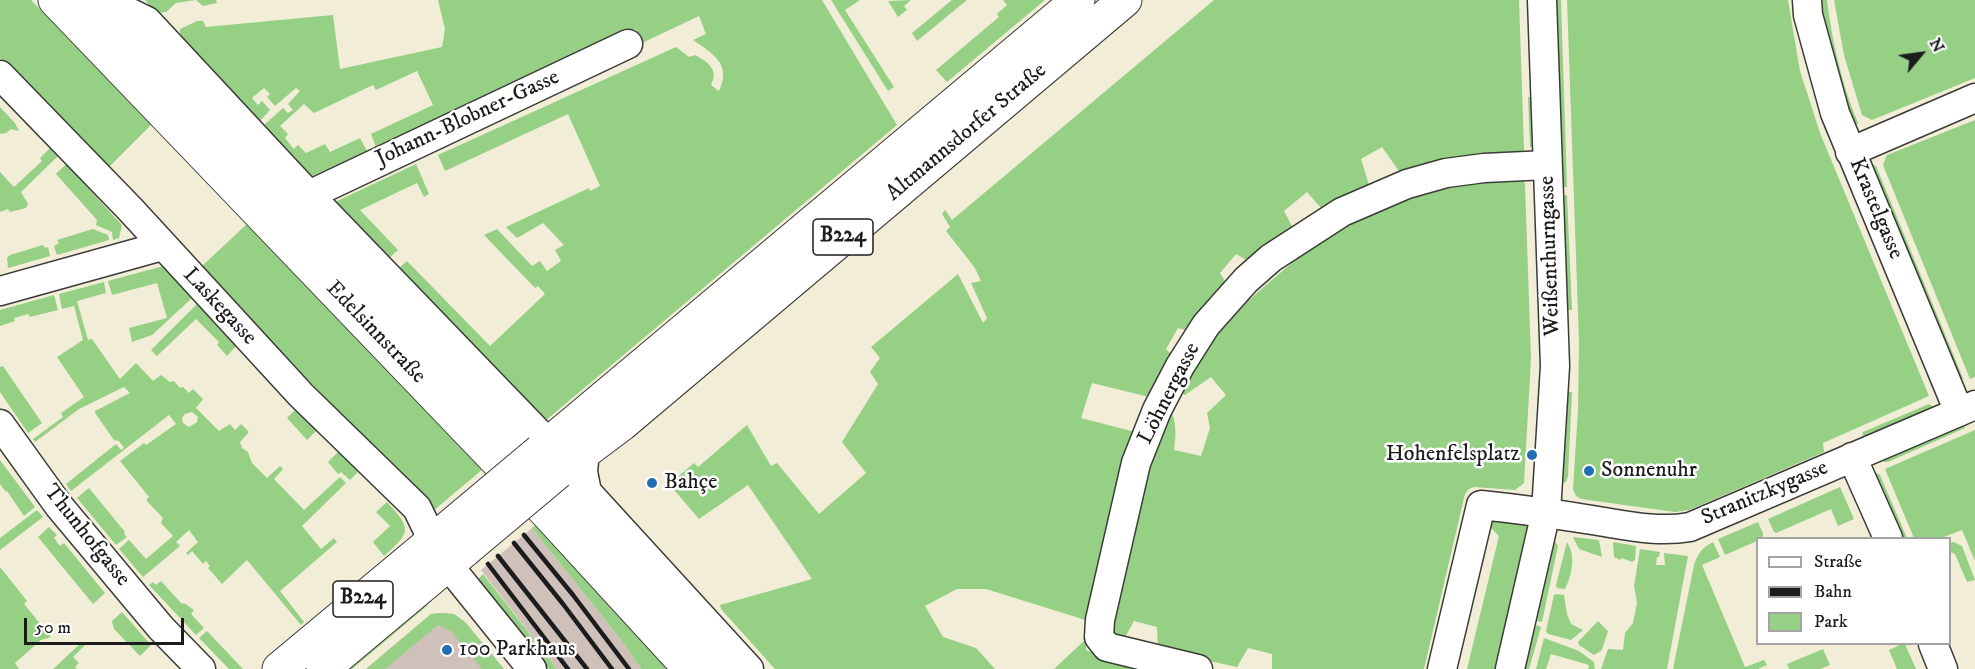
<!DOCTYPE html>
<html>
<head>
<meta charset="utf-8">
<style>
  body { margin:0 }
  #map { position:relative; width:1975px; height:669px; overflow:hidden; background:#f1edd7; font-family:"IM FELL DW Pica",serif }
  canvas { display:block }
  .legend { position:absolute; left:1756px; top:537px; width:195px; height:108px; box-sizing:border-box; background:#fff; border:2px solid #a4a4a4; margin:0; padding:8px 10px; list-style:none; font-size:18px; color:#1c1c1c }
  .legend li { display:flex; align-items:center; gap:12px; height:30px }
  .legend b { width:30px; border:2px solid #a4a4a4 }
  .north { position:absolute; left:1891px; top:24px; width:60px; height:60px; -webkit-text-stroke:4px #fff; paint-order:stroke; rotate:61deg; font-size:16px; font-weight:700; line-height:24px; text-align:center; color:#1c1c1c }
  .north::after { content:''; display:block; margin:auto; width:21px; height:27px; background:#1c1c1c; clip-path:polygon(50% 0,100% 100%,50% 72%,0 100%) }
  .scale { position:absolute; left:24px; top:618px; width:160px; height:27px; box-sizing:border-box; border:3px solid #1c1c1c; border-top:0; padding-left:8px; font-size:18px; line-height:21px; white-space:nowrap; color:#1c1c1c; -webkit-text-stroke:4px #fff; paint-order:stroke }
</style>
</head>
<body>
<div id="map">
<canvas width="1975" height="669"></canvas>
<ul class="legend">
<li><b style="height:8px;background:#fff"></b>Straße</li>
<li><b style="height:8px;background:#1c1c1c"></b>Bahn</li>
<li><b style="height:16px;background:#95d085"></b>Park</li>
</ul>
<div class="north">N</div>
<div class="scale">50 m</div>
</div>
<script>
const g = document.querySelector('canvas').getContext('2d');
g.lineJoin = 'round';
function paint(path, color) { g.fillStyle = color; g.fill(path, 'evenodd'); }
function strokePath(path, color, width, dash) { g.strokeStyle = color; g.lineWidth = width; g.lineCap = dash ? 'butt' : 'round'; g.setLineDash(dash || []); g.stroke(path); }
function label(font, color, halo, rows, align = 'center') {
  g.font = font + ' "IM FELL DW Pica",serif'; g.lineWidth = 5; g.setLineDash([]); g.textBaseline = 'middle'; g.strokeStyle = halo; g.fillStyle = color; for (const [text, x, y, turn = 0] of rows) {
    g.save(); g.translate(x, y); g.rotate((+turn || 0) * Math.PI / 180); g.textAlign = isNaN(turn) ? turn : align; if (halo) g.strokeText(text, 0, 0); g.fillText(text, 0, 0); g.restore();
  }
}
paint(new Path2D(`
  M532 528 625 645 641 669H557L481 570Z
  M441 613 454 614 465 622 504 669H366L431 614Z`), '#cfc1ba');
paint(new Path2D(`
  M0 0H31L153 123 107 169 0 58Z
  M145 0H216L217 3 203 6 196 0 176 3 166 12 157 13Z
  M438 0H822L897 125 545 421 399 268 407 261 490 346 545 294 538 286 535 288 484 235 497 229 532 266 540 261 547 271 561 261 555 250 564 245 543 223 517 238 506 227 589 188 590 191 600 186 568 114 445 171 438 155 676 47 689 57 695 55C708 62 719 69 711 85L719 91C732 64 713 54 693 40L706 34 699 16 642 43 636 29 376 147 371 134 433 105 417 71 376 90 373 85 314 113 304 104 280 126 288 134 285 138 294 149 298 145 306 153 325 144 330 152 360 138 367 151 312 176 263 126 283 108 288 113 293 110 288 104 300 91 296 88 275 106 267 97 270 94 264 88 252 98 258 105 262 101 270 110 260 121 180 37V29L197 21H203L206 27 333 15 340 69 442 47 445 29Z
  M831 0H860L845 10 894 87 888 91Z
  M911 0 904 6 907 10 898 17 888 1Z
  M952 0H967L917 41 912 33Z
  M1003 0H1045L947 82 936 70 999 17 997 14 1007 5Z
  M1214 0H1519L1524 149 1522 154 1401 174 1382 147 1361 159 1369 185 1322 209 1307 192 1284 211 1293 228 1250 262 1236 254 1220 273 1228 286 1193 332 1178 328 1166 349 1175 358 1153 398 1092 383 1081 418 1135 432 1092 622 986 589H957L925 606 943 637 976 648 995 669H775L721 609 720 605 812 579 748 485 699 519 669 484 694 463 698 467 747 425 771 466 777 463 819 514 866 473 842 442 878 384 870 372 880 358 871 347 958 274 983 323 987 318 971 283 981 281 975 268 946 231 950 227 942 214 945 210 952 220Z
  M1556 0H1561L1567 187H1563Z
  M1567 0H1788L1800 71 1820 133 1929 396 1823 443 1824 452 1689 510 1675 512 1581 499 1576 496 1573 489 1578 409 1579 342Z
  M1820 0H1827C1832 41 1842 85 1858 123L1853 128 1821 15Z
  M1834 0H1975V78L1872 120 1862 115 1844 55Z
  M1528 97H1533L1534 147H1530Z
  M0 107 15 123 19 131 11 129 6 133 0 134Z
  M1975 120V377L1970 379 1883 165 1887 155Z
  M50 148 58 156 21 192 28 204 26 208 10 212 8 209 0 212V172L14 187 42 161 40 158Z
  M66 164 122 225 119 238 113 240 112 232 96 225 97 220 56 174Z
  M416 164 429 194 424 197 417 183 360 210 398 250 389 258 335 202Z
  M1869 164 1876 166 1963 378 1961 381Z
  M1522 178 1525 184 1531 359 1524 483 1515 490 1474 487 1469 489 1465 494 1424 669H1272V654L1248 648 1237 667 1158 650 1157 627 1134 621 1123 641 1119 639 1111 629 1150 459 1170 409C1177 422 1176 435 1174 450L1201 456 1210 428 1207 413 1226 395 1211 377 1185 395 1178 392 1199 356 1244 298 1250 299 1309 248 1397 199 1450 182Z
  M1567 195 1572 310H1567L1563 196Z
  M248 223 483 469 433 511 201 267Z
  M93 229 108 235 109 240 57 255 54 246 59 243 57 240Z
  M43 245 45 248 48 247 50 256 8 268 7 258 10 255Z
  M163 266 192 298 152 335 132 342 129 328 167 318 157 283 112 295 108 281Z
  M104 282 106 293 77 301 88 340 92 339 120 379 136 363 153 381 161 375 170 382 174 381 180 388 183 387 189 393 193 389 203 399 196 408 219 431 230 424 235 430 241 424 249 432 240 442 242 448 248 452 252 463 267 478 280 466 283 469 274 479 304 510 340 477 346 483 302 526 321 549 334 538 337 542 280 591 304 622 301 625 247 560 222 584 208 568 210 566 206 561 203 564 192 551 188 555 186 553 198 542 189 530 176 542 180 546 143 577 119 549 129 540 146 559 173 536 161 523 163 518 146 500 149 497 120 461 144 443 146 445 176 424 169 415 71 491 66 484 116 444 121 450 124 448 119 441 114 440 95 413V411L130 393 124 387 79 409 35 442 33 439 63 417 61 413 84 397 57 357 83 340 74 306 62 309 59 294ZM192 412 198 417 197 422 189 427 183 423 182 418 185 414Z
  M54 295 58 310 30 317 28 314 14 318 15 321 0 326V310Z
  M197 304 236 346 227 356 217 345 219 342 196 319 157 356 151 350Z
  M3 366 42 423 28 433 0 392V367Z
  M1567 392H1572L1568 476 1566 482 1562 483Z
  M1929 404 1935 408 1862 439 1863 432Z
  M297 408 318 429 307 440 287 418Z
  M1963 423 1965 428 1888 462H1884L1880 457Z
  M1975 430V561L1962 530 1941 538H1914L1885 469Z
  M339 451 358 472 350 480 341 472 338 474 328 462Z
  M0 460 35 507 24 516 7 491 6 492 0 484Z
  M1874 472 1880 475 1907 538H1901Z
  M1840 487 1854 519 1838 526 1831 509 1776 533 1774 532 1768 519Z
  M89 488 125 532 124 534 127 537 116 545 77 498Z
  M387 502C411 528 412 532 384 556L373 542 390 526 376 512Z
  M37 510 43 517 0 550V538Z
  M1490 520 1528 522 1530 529 1496 669H1467L1499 536 1489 526Z
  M1758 522 1763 533V538H1758L1757 541 1725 555 1718 539Z
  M537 523 670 669H641L625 645 532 528Z
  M49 527 57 535 54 538 60 546 64 543 105 593 93 604 38 537Z
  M1573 537 1599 540 1602 557 1579 549Z
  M1554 540 1558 546 1542 622 1537 621Z
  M1567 542C1576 556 1572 575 1565 589L1557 588 1556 585Z
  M1613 542 1636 546 1635 560 1632 562 1622 558 1620 560 1614 557Z
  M1713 542 1720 557 1702 565 1745 667 1764 660 1767 665 1758 669H1673L1694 565C1698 553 1702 548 1713 542Z
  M1954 542 1962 546 1975 580 1967 582 1955 554 1950 552V543Z
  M1640 549 1660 552 1659 557H1657L1656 565H1665L1664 553 1688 556 1667 669H1601L1608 649 1623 650 1625 633 1633 623 1637 603 1634 586Z
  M0 567 27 601 24 604 51 637 41 640 15 663 19 669H0Z
  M483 574 557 669H549L477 580Z
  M161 581 182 604 184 603 194 610 191 614 204 628 196 635 149 585 153 582 156 585Z
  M1556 594 1564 595 1567 614 1571 624 1583 630 1571 640 1548 634 1546 631 1554 595Z
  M425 600 428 605 352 669H340Z
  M122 612 151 645 140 656 114 629 112 621Z
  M441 613 454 614 465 622 504 669H482L451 631 438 625 385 669H366L431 614Z
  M1598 621 1608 631 1602 650 1594 655 1579 645 1578 642Z
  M1536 625 1541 627 1529 669H1523Z
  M207 631 243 669H229L199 638Z
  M1544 638 1579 651 1594 662 1595 669H1588L1589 665 1551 654 1546 669H1536Z
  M1086 639V650L1110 659 1153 669H1054Z
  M80 644 85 645 73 657 79 663 75 667 77 669H53Z
  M1902 644H1905L1916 669H1897L1889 650Z
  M1823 649 1830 665 1820 669H1789L1787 664Z`), '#95d085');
const minor = new Path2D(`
  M104 0 147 21 309 195 549 444
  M1807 0 1808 15 1835 113 1959 412
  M0 75 130 209 301 395 417 508 433 541
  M1850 152 1975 98
  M309 195 628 44
  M0 291 162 246
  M0 424 59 506 161 628 201 669
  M585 450 583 472 587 492 749 669
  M1852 457 1888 538
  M448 565 532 669
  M1933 644 1943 669
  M1198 669 1107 647 1099 637 1100 620 1136 463 1157 410 1180 366 1206 325 1246 280 1271 258 1342 212 1407 184 1446 173 1484 168 1547 165
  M1442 669 1481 505C1519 509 1555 514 1592 520 1625 525 1657 533 1690 527L1975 405
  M1510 669 1546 512 1555 366 1542 0`);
const major = new Path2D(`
  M55 0 548 514 690 669
  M94 0 516 444 722 669
  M540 451 1078 0
  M558 472 622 424 1125 0
  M279 669 447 529
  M323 669 465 550`);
strokePath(minor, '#3c3b38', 31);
strokePath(major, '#3c3b38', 35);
strokePath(minor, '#fff', 28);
strokePath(major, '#fff', 33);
strokePath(new Path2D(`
  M524 535 573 595 629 669
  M514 543 563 604 612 669
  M498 556 587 669
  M488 564 568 669`), '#1c1c1c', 4.5);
const majorBridge = new Path2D(`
  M447 529 540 451
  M465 550 558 472`);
strokePath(majorBridge, '#3c3b38', 35, []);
strokePath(majorBridge, '#fff', 33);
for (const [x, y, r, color] of [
  [1532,455,6,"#1f6fb2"],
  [1589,471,6,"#1f6fb2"],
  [652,483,6,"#1f6fb2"],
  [447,650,6,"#1f6fb2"]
]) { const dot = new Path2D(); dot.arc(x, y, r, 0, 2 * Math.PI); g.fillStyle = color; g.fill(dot); strokePath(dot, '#fff', 2); }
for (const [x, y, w] of [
  [843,237,60],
  [363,599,60]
]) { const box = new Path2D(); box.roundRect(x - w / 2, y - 18, w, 36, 4.5); g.fillStyle = '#fff'; g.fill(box); strokePath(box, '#1c1c1c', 1.5); }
label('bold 21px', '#1c1c1c', null, [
  ["B224",843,237],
  ["B224",363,599]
]);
label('22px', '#1c1c1c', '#fff', [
  ["Johann-Blobner-Gasse",468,119,-25],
  ["Altmannsdorfer Straße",967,133,-40],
  ["Krastelgasse",1875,209,67],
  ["Weißenthurngasse",1551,256,-92],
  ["Laskegasse",219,307,47],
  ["Edelsinnstraße",375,333,46],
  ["Löhnergasse",1170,394,-63],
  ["Stranitzkygasse",1765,494,-23],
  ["Thunhofgasse",86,536,51]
]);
label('22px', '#1c1c1c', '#fff', [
  ["Hohenfelsplatz",1520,455,"right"],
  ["Sonnenuhr",1601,471],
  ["Bahçe",664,483],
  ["100 Parkhaus",459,650]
], 'left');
</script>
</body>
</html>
